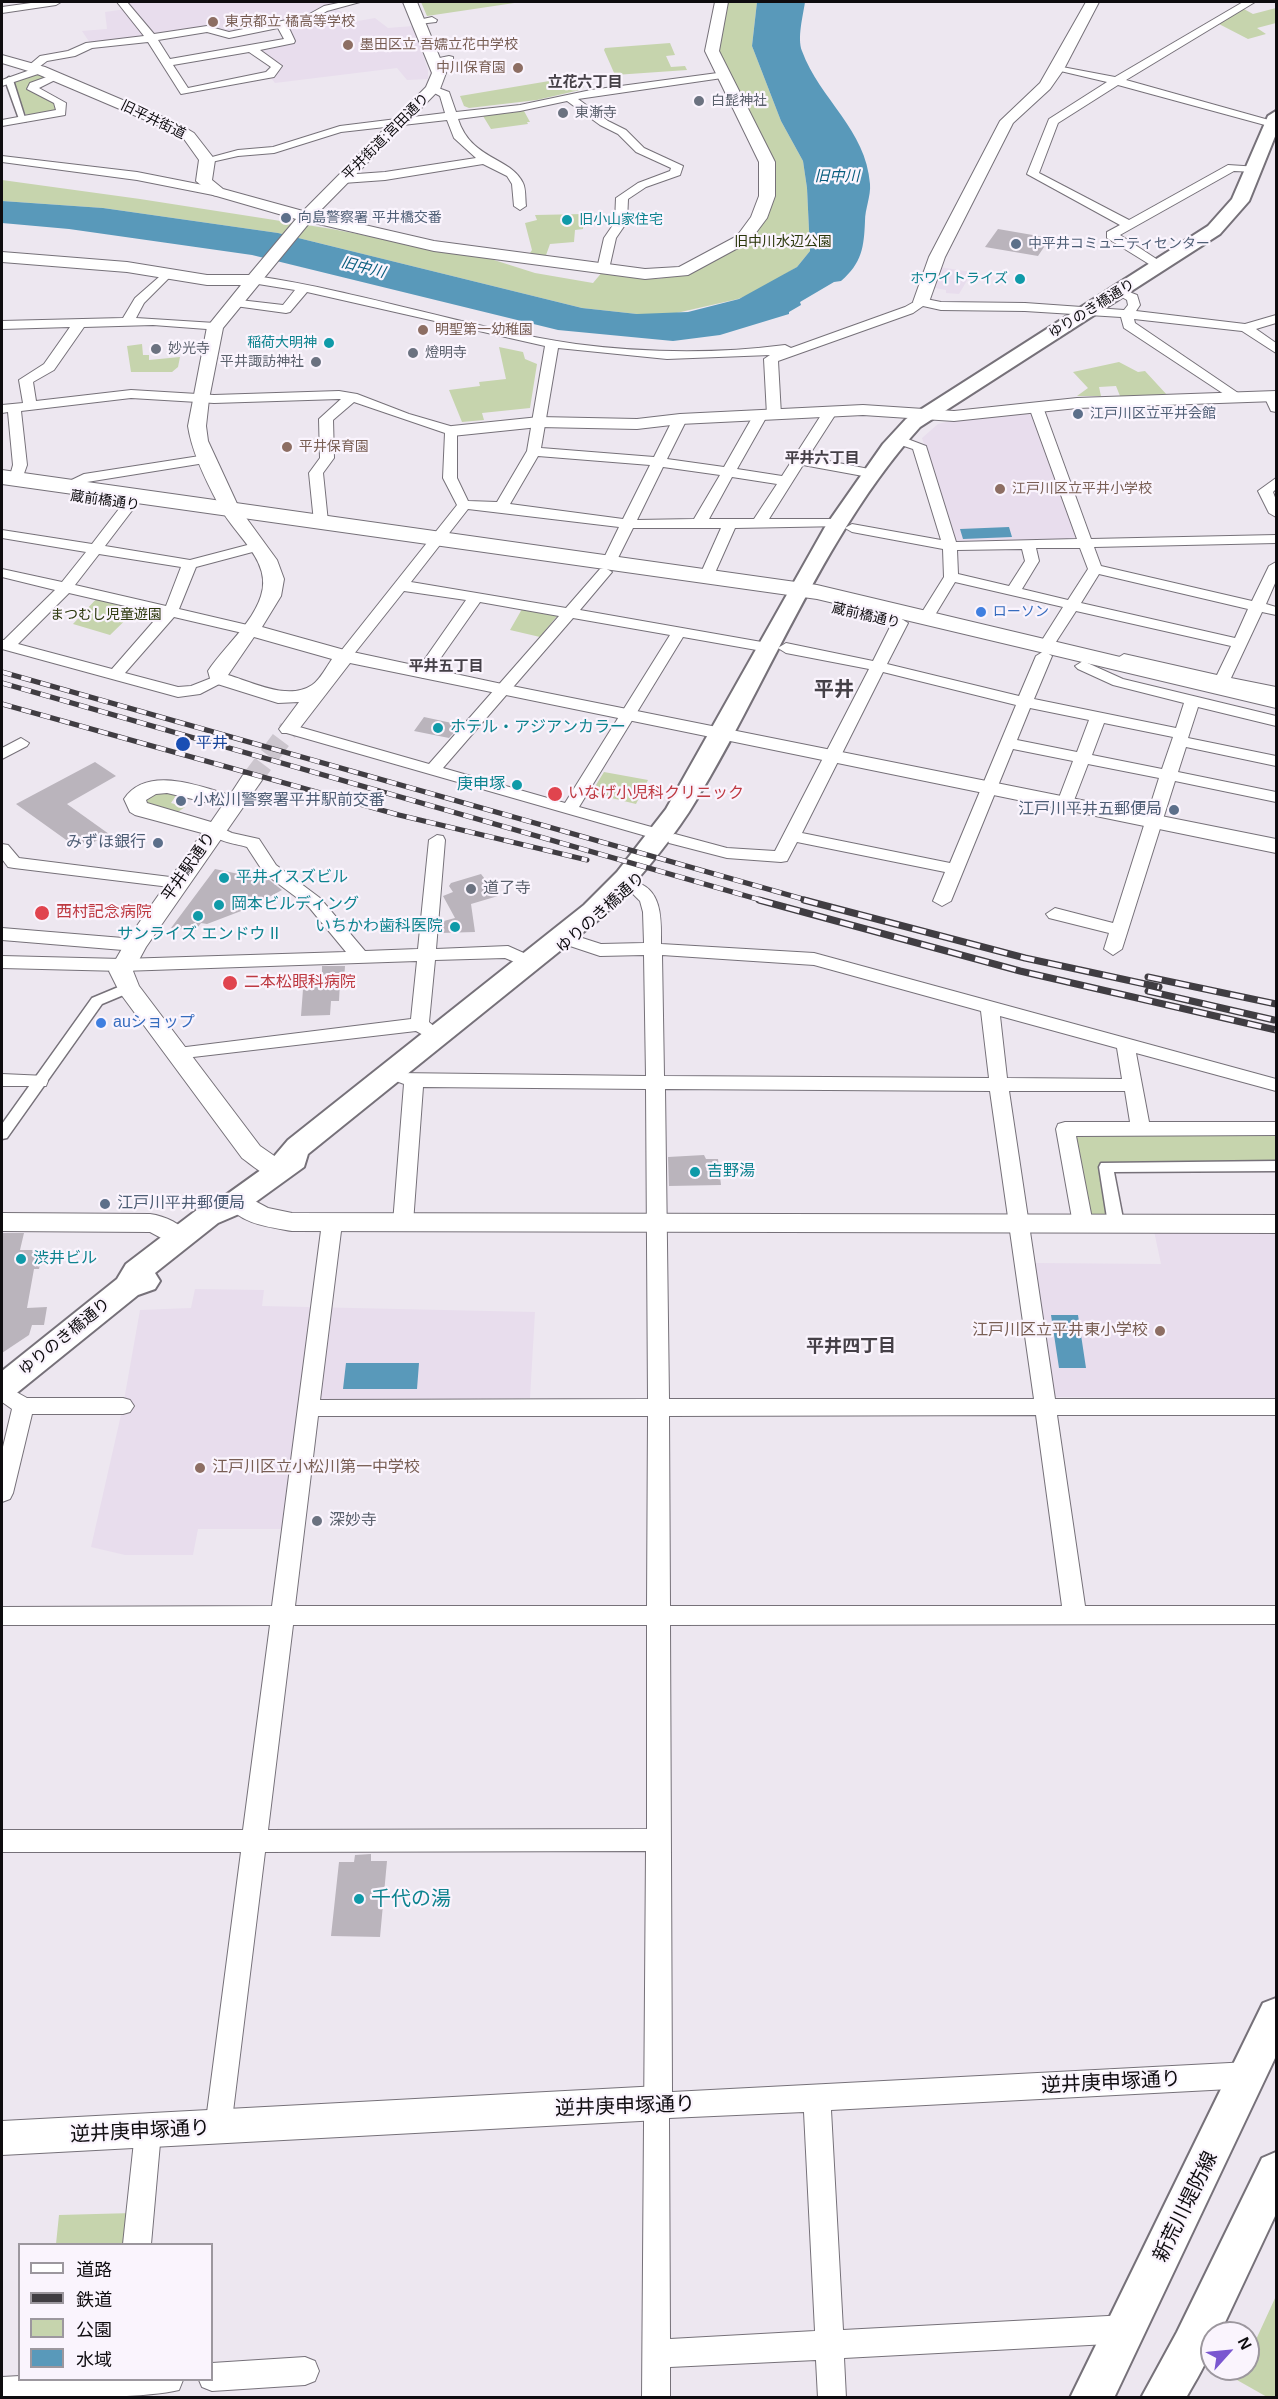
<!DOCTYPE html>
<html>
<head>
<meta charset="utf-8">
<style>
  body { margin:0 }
  #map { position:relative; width:1278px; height:2399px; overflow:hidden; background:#ede7f0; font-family:Arial,"Noto Sans JP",sans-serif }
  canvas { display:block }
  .frame { position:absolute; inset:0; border:3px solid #0e0c0f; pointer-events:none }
  .legend { position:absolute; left:18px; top:2243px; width:195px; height:138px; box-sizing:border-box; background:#faf4fd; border:2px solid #9c979e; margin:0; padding:8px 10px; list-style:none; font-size:18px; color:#0e0c0f }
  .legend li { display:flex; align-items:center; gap:12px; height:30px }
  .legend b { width:30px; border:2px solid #9c979e }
  .north { position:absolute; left:1200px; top:2321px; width:60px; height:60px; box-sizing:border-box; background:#faf4fd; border:2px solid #9c979e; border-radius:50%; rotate:63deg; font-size:16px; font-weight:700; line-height:24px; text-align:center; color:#0e0c0f }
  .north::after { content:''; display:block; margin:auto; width:21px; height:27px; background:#7a56d0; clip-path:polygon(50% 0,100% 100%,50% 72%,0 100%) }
</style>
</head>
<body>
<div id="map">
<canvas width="1278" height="2399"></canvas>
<div class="frame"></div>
<ul class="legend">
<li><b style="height:8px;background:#fff"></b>道路</li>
<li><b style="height:8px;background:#403d42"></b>鉄道</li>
<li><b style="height:16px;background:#c6d4ad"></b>公園</li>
<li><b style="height:16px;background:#5999ba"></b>水域</li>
</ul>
<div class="north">N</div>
</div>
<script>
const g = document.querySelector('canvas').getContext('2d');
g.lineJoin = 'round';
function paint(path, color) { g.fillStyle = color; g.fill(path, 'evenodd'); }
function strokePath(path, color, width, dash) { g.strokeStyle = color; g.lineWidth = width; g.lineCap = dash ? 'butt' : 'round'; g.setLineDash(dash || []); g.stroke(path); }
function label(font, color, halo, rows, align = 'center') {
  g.font = font + ' Arial,"Noto Sans JP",sans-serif'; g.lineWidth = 4.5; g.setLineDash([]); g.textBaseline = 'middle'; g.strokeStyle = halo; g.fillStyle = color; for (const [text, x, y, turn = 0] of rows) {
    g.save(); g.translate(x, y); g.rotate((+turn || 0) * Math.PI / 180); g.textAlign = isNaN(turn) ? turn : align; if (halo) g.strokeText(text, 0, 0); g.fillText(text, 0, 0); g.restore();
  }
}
paint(new Path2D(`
  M128 2H350L320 9 306 17 231 32 214 26 153 35 143 21 136 22 146 37 90 43 82 31 107 29 105 12 126 9 133 20 141 18Z
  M336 9 358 21 375 18 388 28 413 26 428 70V79L407 80 397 68 275 83 271 78 281 66 260 49 294 40 287 24 311 20Z
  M939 267 972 272 959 294 946 293V290L935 288 933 279Z
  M1028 412 1033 414 1081 540 962 543 954 540 922 438 938 424 946 422Z
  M1154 1231H1276V1399L1053 1397 1033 1263 1161 1264Z
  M195 1289 264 1290 262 1306 535 1312 530 1398 318 1401 284 1529H198L193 1555H125L91 1547 123 1406 140 1310 191 1308Z`), '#e8dded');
paint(new Path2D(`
  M421 2H521L427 16Z
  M727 2H757L752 46 781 121 803 161 807 188 810 251 797 267 756 292 738 299 672 314H637L582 308 278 233 103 208 2 201V180L140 199 332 229 435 249 494 257V260L535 273 593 283 603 271 657 279 687 274 743 244 765 221 772 194 719 51Z
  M1242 8 1253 14 1276 8V23L1257 28 1266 34 1248 39 1219 24Z
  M670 43 675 55 666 56 671 67 685 66 687 70 615 75 604 50 605 48Z
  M39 74 47 78 30 84 58 105V111L26 115 12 83Z
  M579 76 584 87 580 90 537 100 469 108 464 106 460 96Z
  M524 111 530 122H527L528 124 491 129 483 116Z
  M584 214 583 229 575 230 574 242 550 244 545 258 530 253 532 250 525 223 537 220 535 215Z
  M142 344 143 355H149V360L180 357 178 367 172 372H131L127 346Z
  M499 347 523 352 525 359 537 364 530 408 482 413 484 420 462 422 449 390 480 386 479 382 506 379Z
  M1119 362 1138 372 1145 371 1168 396H1120L1116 386 1099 387 1101 396H1077L1088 388 1073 372Z
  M99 596 140 606 110 635 73 624Z
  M522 609 557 616 540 637 510 630Z
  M604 772 648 780 636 804 591 793Z
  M147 791 177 794 171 803 185 807 178 812 144 806Z
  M1075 1133 1276 1135V1163L1100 1164 1107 1215 1090 1216Z
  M133 2213 130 2244H56L59 2215Z
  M1276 2296V2397H1267L1237 2380 1242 2369H1248V2357Z`), '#c6d4ad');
paint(new Path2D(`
  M757 2H805C803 16 797 38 802 51 820 100 866 129 870 184 871 196 865 209 865 221 864 247 862 263 841 281L834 282 800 302 801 305 789 312V314L720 335 673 341 558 330 252 255 69 229 2 223V201L103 208 278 233 582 308 637 314 688 312 739 299 797 267 810 251 807 188 803 161 781 121 752 46Z
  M1009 527 1012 537 963 539 960 529Z
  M1051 1315H1078L1086 1368H1059Z
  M346 1363H419L417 1389H343Z`), '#5999ba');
paint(new Path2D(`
  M998 229 1050 238 1038 256 985 247Z
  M424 717 461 725 449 738 414 731Z
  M95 762 116 776 67 804 109 834 94 842 91 839 76 847 16 804Z
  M215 869 258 878 264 876 282 890 249 908 207 924 201 923 195 931 171 928Z
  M481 874 498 896 471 904 475 932 440 933V922L455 918 443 896 453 892 449 886 451 883Z
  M322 966H345L344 982H340L339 1001H331L330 1015 301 1016 304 976 322 975Z
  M704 1155 706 1159H718L721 1185 669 1186 668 1157Z
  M2 1233H24L20 1250H43L39 1269H34L27 1308 47 1307 44 1325H32L29 1335 2 1353Z
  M371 1854V1861H387L380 1937 331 1936 339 1862H354L355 1855Z`), '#bab4bc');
strokePath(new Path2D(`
  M251 780 289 729`), '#ccc6ce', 20, [20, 10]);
const pedestrian = new Path2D(`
  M9 77 13 80 26 121 19 119 5 80Z
  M128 983 135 988 133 991 102 1004 7 1138 2 1139V1124L92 998Z
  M1276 1161V1171L1114 1172 1124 1224 1116 1229 1108 1224 1099 1167 1101 1163Z`);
const minor = new Path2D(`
  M38 2H61L56 5 2 13V7Z
  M117 2H127L154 34 207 26 229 32 306 16 324 6 343 2H360L327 11 313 20 288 26 295 41 294 43 260 50 282 66 274 77 181 94 148 42 92 48 75 56 47 61 39 67 44 68V72L2 86V80L30 70 27 67 40 56 68 51 86 43 144 36ZM278 28 284 39 170 59 158 40 207 32 229 38ZM249 52 271 67 266 72 188 88 173 65Z
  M1243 2H1255L1126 80 1276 122V128L1118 85 1058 123 1039 173 1129 220 1228 165 1259 167 1261 169 1255 172 1234 171 1120 235 1167 266 1165 269H1157L1107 238V232L1120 225 1027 174 1049 119 1107 82 1052 69 1057 66 1115 77Z
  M432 17 437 20 436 22 419 24 414 21Z
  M449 56 453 57V61L435 63 430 60Z
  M725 72 730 75 729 77 578 99 608 121 626 130 644 148 683 166 680 175 646 187 628 199 627 222 616 238 609 269 603 273 597 269 604 238 615 222 616 198 638 183 670 171 671 168 636 152 618 134 600 125 567 101 520 111 458 119C471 160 511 157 523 183 526 189 525 199 526 206L520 210 514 206 512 184 507 176 483 164 385 180 343 183 337 179 343 175 385 172 476 158 454 138 447 120 341 132 274 153 238 156 207 163 201 160 238 150 273 147 340 126 445 113 440 96 427 89 433 86 449 92 456 112 520 105 591 90Z
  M52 75 61 77 39 88 66 103 65 115 2 126V120L56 110 54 103 27 89 30 83Z
  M2 156 137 172 218 188 224 192 218 196 137 180 2 162Z
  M167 270 173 274 144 303 136 318 215 323 221 327 220 330 153 325 84 327 54 370 33 382 36 401 131 390 214 395 339 391 357 394 409 414 457 428V478L468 501 497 502 527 451 545 346 307 292 290 312 286 313 235 306 231 305V299L283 305 295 290 252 283 250 280 256 276C364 292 468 328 576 344 646 353 716 354 785 345L791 348 905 307 921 298 941 302 1025 303 1124 310 1128 305 1127 300 1113 292 1119 288 1137 295 1140 305 1136 311 1245 324 1276 315V323L1256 329 1276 343V353L1242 331 1134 319 1135 323 1241 395V401L1236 402 1124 328 1121 317 1025 311 941 310 923 306 913 313 778 361 781 415 774 419 767 415 764 359 770 355 667 359 558 348 541 448 654 457 673 419 680 415 687 419 667 459 724 467 753 416 760 412 767 416 737 469 782 476 825 409 830 408 837 412 808 457 874 470 881 474 874 478 803 465 769 519H839L844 520 846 523 844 526 735 528 714 575 707 579 700 575 721 528H633L616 562 609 566 602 562 619 527 468 509 411 582 566 608 600 569 605 568 612 572 580 610 773 644 776 647 773 650 768 652 683 637 579 807 666 831 668 835 660 840 283 732 281 729 289 724 429 764 559 616 480 602 428 676 423 678 415 673 466 600 404 591 350 659 345 661 337 656 457 505 443 478 445 433 354 402 333 420 334 458 323 473 328 522 321 526 314 522 309 473 320 458 319 419 341 399H339L214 403 131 398 21 411 27 465 21 482H11L9 479 13 465 8 412 2 413V405L23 403 19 380 44 364 70 327 2 329V321L123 318 135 298ZM538 456 650 465 623 519 510 504ZM663 467 720 475 694 519 637 520ZM732 477 777 484 754 519H709ZM573 618 670 635 565 803 443 768Z
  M1271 392 1276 394V412L1271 411 1264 396Z
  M1036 403 1043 407 1091 539 1276 535V543L1094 547 1101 566 1252 601 1269 566 1276 562V581L1266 604 1276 607V615L1262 612 1231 678 1276 687V697L1119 662 1116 659 1124 654 1217 675 1231 646 1076 611 1052 648H1042L1039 645 1063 607 955 582 932 620H922L919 617 944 577 943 549 852 532 845 528 852 524 941 540 913 449 892 442V436L897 435 926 446 956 542 1077 539 1029 407ZM1036 548H1080L1088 569 1068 600 1022 589 1039 561ZM1022 549 1025 561 1009 586 958 574 957 550ZM1099 574 1248 609 1235 638 1081 603Z
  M206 455 213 459 211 462 87 482 66 490 59 486 84 474Z
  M1276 478V489L1273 492 1276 500V517L1269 513 1258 491Z
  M130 500 137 504 105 546 190 560 255 543 262 547 260 550 196 567 179 609 256 627 259 630 256 633 251 635 174 617 125 673 178 687 191 686 219 675 227 680 200 694 178 697 2 649V640H4L55 590 2 577V569L62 582 86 552 2 538V530L92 544 125 501ZM99 554 181 567 166 606 75 585ZM69 593 160 614 112 669 18 644Z
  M900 618 908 623 887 664 1019 696 1036 656 1044 651 1052 656 1034 699 1176 728 1184 703 1113 685 1078 669 1075 666 1083 661 1123 679 1276 716V726L1198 707 1188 738 1276 756V766L1186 747 1178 772 1276 792V802L1175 781 1122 949 1113 955 1104 949 1109 933 1049 918 1046 914 1055 908 1113 923 1159 778 1088 764 1073 803 1065 808 1057 803 1073 761 1013 749 951 901 942 906 933 901 945 872 797 842 787 861 781 862 727 858 669 843 667 839 669 835 675 834 727 848 775 851 869 669 786 653 778 648 786 643 873 661 892 623ZM883 672 1016 705 950 863 802 833ZM1030 708 1089 720 1077 752 1017 740ZM1104 723 1173 737 1162 769 1092 755Z
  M21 738 29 743 27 746 2 759V748Z
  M215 825 232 833 259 839 276 865 320 898 365 951 418 949 429 840 437 835 443 836 445 840 436 949 508 946 535 958 538 962 529 968 505 958 435 960 429 1022 445 1036 442 1040 436 1042 416 1031 176 1059 170 1057 167 1053 170 1049 411 1019 417 961 122 971 2 968V956L122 959 346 952 308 906 264 873 247 847C233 843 216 842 207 830Z
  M2 844 8 845 19 858 178 878 187 883 178 888 14 868 8 867 2 859Z
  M635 882C663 889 661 921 661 944L814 953 1276 1079V1091L1136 1053 1149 1122H1276V1135L1076 1136 1093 1224 1090 1229H1076L1073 1224 1056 1129 1058 1124 1065 1122H1130L1125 1091H1009L1055 1399H1276V1415H1057L1085 1606H1276V1624L670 1625 672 2092 1249 2062 1258 2066 1262 2075 1258 2084 1249 2088 831 2110 843 2330 1127 2315 1137 2319 1141 2329 1137 2339 1127 2343 844 2358 846 2398H818L816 2360 670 2367V2398H642L646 1851 265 1852 231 2128 227 2137 218 2141 209 2137 205 2128 241 1852H2V1830H243L270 1625H2V1607L272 1606 322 1223 325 1218H339L342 1223 320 1400 648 1399 646 1089 423 1087 413 1223 410 1228H396L393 1223 404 1084 396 1081 394 1077 396 1073 646 1076 644 955 600 956 567 945 564 941 573 935 601 944 644 943 643 912 640 901 626 887ZM662 955 814 965 981 1011 989 1078 664 1076ZM1000 1016 1117 1048 1122 1079 1007 1078ZM665 1089 990 1091 1034 1399H669ZM1036 1415 1062 1606H670L669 1416ZM318 1416H648L647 1606H295ZM293 1625H647V1829L268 1830ZM804 2112 815 2331 670 2339 669 2118Z
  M2 928 135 939 144 945 135 951 2 940Z
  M2 1074 46 1076 48 1081 46 1086H2Z
  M2 1384 27 1398H123L130 1400 134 1406 130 1412 123 1414H32L13 1493 10 1499 2 1502V1451L12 1409 2 1402Z
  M148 2119 157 2123 161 2132 151 2244H123L135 2132 139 2123Z
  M305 2357 315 2361 319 2371 315 2381 305 2385 212 2391 202 2387 199 2380H212V2363Z
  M20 2376V2380H183L179 2390C143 2399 44 2398 2 2398V2377Z`);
const tertiary = new Path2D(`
  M403 2H417L446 73 440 89 317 214 434 241 645 269 679 267 737 236 751 217 759 196V162L705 51 715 2H728L719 51 775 162V196L767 218 749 242 688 275 645 279 434 251 310 222 223 328 209 399 206 426 208 441 239 508 277 560 284 579 281 596 262 627 348 651 502 684 1276 839V853L350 663 296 733H282L279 729 299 702 278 703 211 682 208 671C224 647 252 624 261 596 273 561 234 535 220 507 207 483 192 453 188 426L207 327 241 285H207L127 272 2 262V252L127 262 207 275H249L296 219 213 195 196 181 199 160 184 139 169 130 35 73 2 63V55L45 67 179 124 194 133 215 160 212 180 223 189 303 211 426 87 432 73ZM254 637 332 659C327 666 320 680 312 685 288 701 252 682 228 675Z
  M1086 2H1099L1064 69 1050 89 1013 123 945 257 929 302 927 306H915L913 302 929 257 1000 121 1040 83Z
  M1276 391V401L1077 408 954 421 863 415 680 424 637 429 539 427 452 436 443 431 452 426 539 417 637 419 680 414 863 405 954 411 1077 398Z
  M251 774 259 775 262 780 146 947 133 971 139 986 260 1146 286 1164 290 1170 286 1176C268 1181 256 1168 242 1158L120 993 109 971 127 940 202 833 135 815 130 812 124 799C147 765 198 786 230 795L243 775ZM167 793 222 806 211 822 147 803 146 800 156 794Z
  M238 1192 268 1208 292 1213 1276 1215V1233L292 1231C269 1227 238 1224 225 1201L229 1195Z
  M2 1213 150 1214C165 1216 183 1224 191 1238L187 1245 178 1247 150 1232 2 1231Z
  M659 2086 671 2091 676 2103 671 2115 659 2120 2 2155V2121Z`);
const secondary = new Path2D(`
  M1276 111V134L1249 201 1220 234 920 427C822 535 766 689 689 812 664 850 634 885 602 917L308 1154 304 1167 239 1214 218 1223 155 1273 160 1281 155 1289 138 1295 13 1396 2 1400V1371L117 1279 126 1264 198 1209 219 1200 265 1167 288 1140 584 905 617 872 666 809 825 527 883 444 906 419 1208 226 1232 199 1268 116Z
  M1276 1998V2056L1114 2398H1070L1263 2003Z
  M1276 2152V2214L1220 2333H1212C1212 2358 1198 2376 1186 2398H1141L1177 2332 1262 2158Z`);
const primary = new Path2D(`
  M2 470 817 585 1276 694V708L817 599 2 484Z`);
strokePath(pedestrian, '#767179', 3);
strokePath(minor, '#767179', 2);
strokePath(tertiary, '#767179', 2);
strokePath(secondary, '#767179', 4);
strokePath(primary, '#767179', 2);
paint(pedestrian, '#fff');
paint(minor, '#fff');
paint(tertiary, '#fff');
paint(secondary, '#fff');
paint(primary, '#fff');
const railFar1 = new Path2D(`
  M2 672 810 901
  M2 683 764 901
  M2 704 399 815 587 860`);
const rail = new Path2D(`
  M759 900 1020 971 1276 1030
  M804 900 1025 958 1159 987
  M1148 977 1276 1004
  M1148 991 1274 1020`);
strokePath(railFar1, '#403d42', 5);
strokePath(rail, '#403d42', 7);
strokePath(railFar1, '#faf4fd', 4, [10]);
strokePath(rail, '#faf4fd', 4.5, [14]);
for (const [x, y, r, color] of [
  [213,22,6,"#8d6e63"],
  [348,45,6,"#8d6e63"],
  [518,68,6,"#8d6e63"],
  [699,101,6,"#6b7280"],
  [563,113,6,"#6b7280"],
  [286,218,6,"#5c6f8a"],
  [567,220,6,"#0f9aa8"],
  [1016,244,6,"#5c6f8a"],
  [1020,279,6,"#0f9aa8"],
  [423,330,6,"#8d6e63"],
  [329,343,6,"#0f9aa8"],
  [156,349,6,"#6b7280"],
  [413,353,6,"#6b7280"],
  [316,362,6,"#6b7280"],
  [1078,414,6,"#5c6f8a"],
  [287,447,6,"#8d6e63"],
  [1000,489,6,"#8d6e63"],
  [981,612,6,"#3f7fe0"],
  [438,728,6,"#0f9aa8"],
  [183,744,8,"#1a4fb4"],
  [517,785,6,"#0f9aa8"],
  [555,794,8,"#e0444e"],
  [181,801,6,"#5c6f8a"],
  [1174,810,6,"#5c6f8a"],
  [158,843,6,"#5c6f8a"],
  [224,878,6,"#0f9aa8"],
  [471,889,6,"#6b7280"],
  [219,905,6,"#0f9aa8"],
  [42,913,8,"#e0444e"],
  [198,916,6,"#0f9aa8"],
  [455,927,6,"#0f9aa8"],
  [230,983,8,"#e0444e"],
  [101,1023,6,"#3f7fe0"],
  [695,1172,6,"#0f9aa8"],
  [105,1204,6,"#5c6f8a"],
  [21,1259,6,"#0f9aa8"],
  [1160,1331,6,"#8d6e63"],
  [200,1468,6,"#8d6e63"],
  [317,1521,6,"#6b7280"],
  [359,1899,6,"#0f9aa8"]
]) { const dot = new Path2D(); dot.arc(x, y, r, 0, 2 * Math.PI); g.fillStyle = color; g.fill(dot); strokePath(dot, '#faf4fd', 2); }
label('14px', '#785e54', '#faf4fd', [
  ["東京都立 橘高等学校",225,22],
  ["墨田区立 吾嬬立花中学校",360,45],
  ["中川保育園",506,68,"right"],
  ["明聖第一幼稚園",435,330],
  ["平井保育園",299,447],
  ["江戸川区立平井小学校",1012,489]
], 'left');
label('14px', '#5b616d', '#faf4fd', [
  ["白髭神社",711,101],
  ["東漸寺",575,113],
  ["妙光寺",168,349],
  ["燈明寺",425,353],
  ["平井諏訪神社",304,362,"right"]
], 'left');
label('14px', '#0e0c0f', '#faf4fd', [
  ["旧平井街道",153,120,26],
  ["平井街道;宮田通り",386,137,-45],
  ["ゆりのき橋通り",1092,309,-32],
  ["蔵前橋通り",105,501,8],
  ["蔵前橋通り",866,616,13]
]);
label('14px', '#4e5e75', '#faf4fd', [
  ["向島警察署 平井橋交番",298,218],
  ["中平井コミュニティセンター",1028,244],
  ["江戸川区立平井会館",1090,414]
], 'left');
label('14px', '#0d838f', '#faf4fd', [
  ["旧小山家住宅",579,220,"left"],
  ["ホワイトライズ",1008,279],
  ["稲荷大明神",317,343]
], 'right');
label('14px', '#2a360a', '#faf4fd', [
  ["旧中川水辺公園",783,242],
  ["まつむし児童遊園",106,615]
]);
label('14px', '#366cbe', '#faf4fd', [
  ["ローソン",993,612]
], 'left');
label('bold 15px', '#454047', '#faf4fd', [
  ["立花六丁目",585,83],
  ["平井六丁目",822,459],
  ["平井五丁目",446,667]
]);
label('italic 15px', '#085d7e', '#faf4fd', [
  ["旧中川",837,177],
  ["旧中川",363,268,14]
]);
label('16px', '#0d838f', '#faf4fd', [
  ["ホテル・アジアンカラー",450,728],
  ["庚申塚",505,785,"right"],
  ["平井イスズビル",236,878],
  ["岡本ビルディング",231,905],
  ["いちかわ歯科医院",443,927,"right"],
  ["サンライズ エンドウ II",198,935,"center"],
  ["吉野湯",707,1172],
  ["渋井ビル",33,1259]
], 'left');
label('16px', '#164399', '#faf4fd', [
  ["平井",196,744]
], 'left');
label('16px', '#be3a42', '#faf4fd', [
  ["いなげ小児科クリニック",568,794],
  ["西村記念病院",56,913],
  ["二本松眼科病院",244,983]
], 'left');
label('16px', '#4e5e75', '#faf4fd', [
  ["小松川警察署平井駅前交番",193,801],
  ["江戸川平井五郵便局",1162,810,"right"],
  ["みずほ銀行",146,843,"right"],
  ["江戸川平井郵便局",117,1204]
], 'left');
label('16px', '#0e0c0f', '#faf4fd', [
  ["平井駅通り",189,867,-55],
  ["ゆりのき橋通り",601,913,-42],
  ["ゆりのき橋通り",65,1337,-39]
]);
label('16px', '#5b616d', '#faf4fd', [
  ["道了寺",483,889],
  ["深妙寺",329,1521]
], 'left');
label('16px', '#366cbe', '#faf4fd', [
  ["auショップ",113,1023]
], 'left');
label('16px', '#785e54', '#faf4fd', [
  ["江戸川区立平井東小学校",1148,1331],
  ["江戸川区立小松川第一中学校",212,1468,"left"]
], 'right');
label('bold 18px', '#454047', '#faf4fd', [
  ["平井四丁目",851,1347]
]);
label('bold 20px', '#454047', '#faf4fd', [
  ["平井",834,690]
]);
label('20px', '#0d838f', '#faf4fd', [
  ["千代の湯",371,1899]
], 'left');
label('20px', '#0e0c0f', '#faf4fd', [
  ["逆井庚申塚通り",1111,2083,-3],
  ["逆井庚申塚通り",625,2107,-2],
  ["逆井庚申塚通り",140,2132,-3],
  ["新荒川堤防線",1186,2207,-64]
]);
</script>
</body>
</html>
